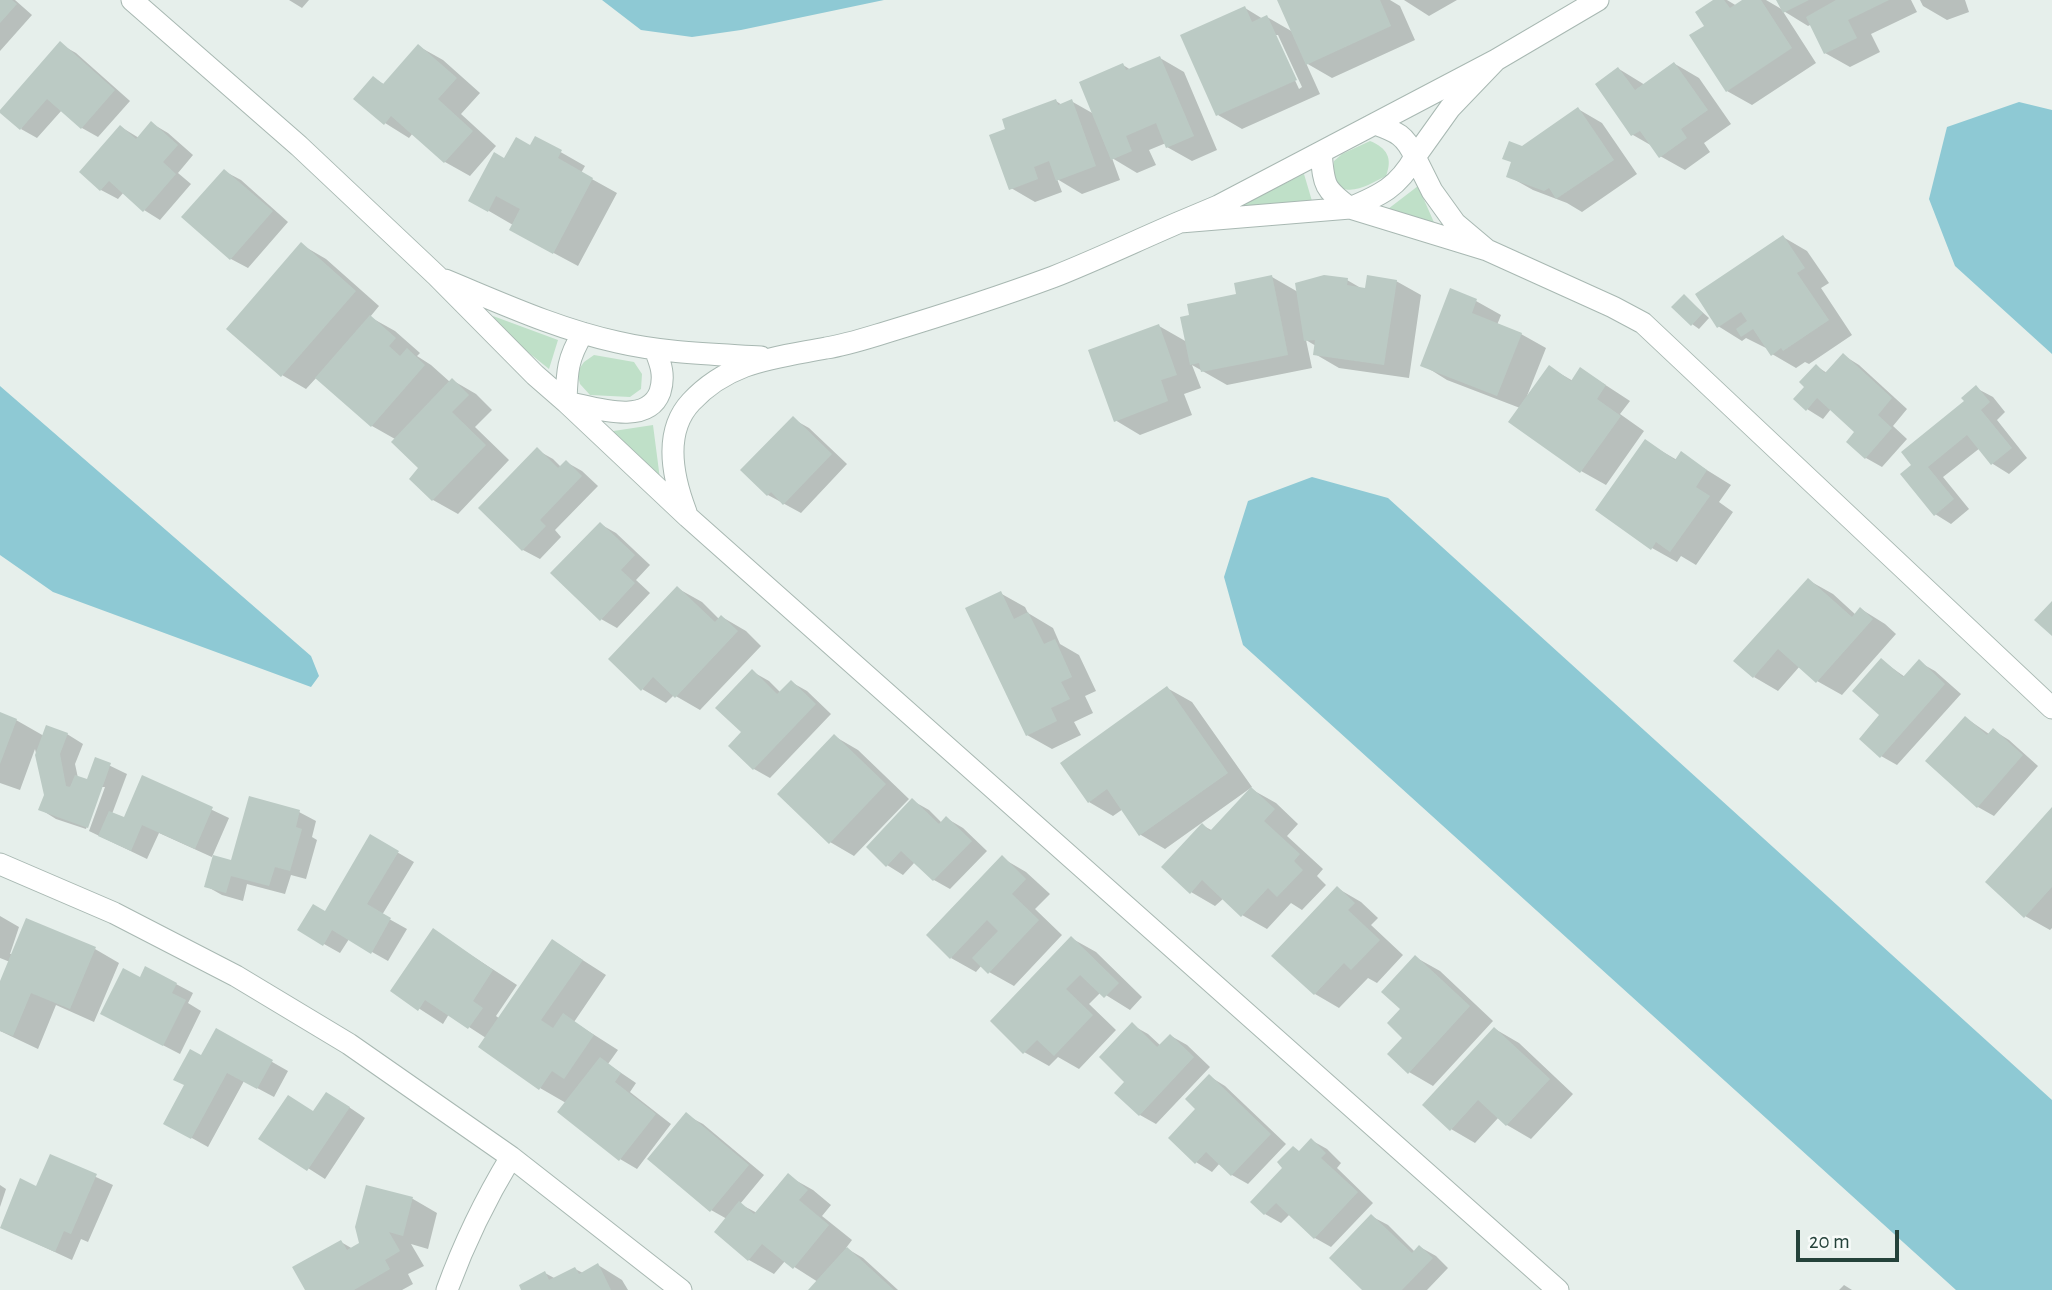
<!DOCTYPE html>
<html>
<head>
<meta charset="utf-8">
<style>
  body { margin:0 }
  #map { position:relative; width:2052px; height:1290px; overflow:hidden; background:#e6efeb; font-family:"Alegreya Sans",sans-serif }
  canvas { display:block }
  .scale { position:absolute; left:1796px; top:1230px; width:103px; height:32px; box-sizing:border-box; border:4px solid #24423a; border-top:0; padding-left:9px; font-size:21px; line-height:24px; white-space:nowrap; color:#24423a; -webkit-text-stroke:5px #f7fbf9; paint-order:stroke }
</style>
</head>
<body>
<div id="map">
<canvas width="2052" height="1290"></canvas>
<div class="scale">20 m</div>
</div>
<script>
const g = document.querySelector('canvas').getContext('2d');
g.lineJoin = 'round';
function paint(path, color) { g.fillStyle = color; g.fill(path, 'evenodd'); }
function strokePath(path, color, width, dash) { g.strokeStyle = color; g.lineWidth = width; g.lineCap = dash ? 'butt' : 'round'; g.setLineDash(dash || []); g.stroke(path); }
paint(new Path2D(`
  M1370 141C1387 148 1393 158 1386 176 1371 183 1357 194 1340 188L1333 173 1334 161 1342 154Z
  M1304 174 1312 201 1240 213 1237 207Z
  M1418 186 1436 227 1388 209Z
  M493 316 558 340 549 369 498 328Z
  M594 355 634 362 642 374 641 389 630 397 590 395 580 384 577 372 584 362Z
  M653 425 660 479 607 432Z`), '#bfe0c8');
paint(new Path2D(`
  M602 0H884L741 30 692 37 641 30Z
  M2019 102 2052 110V354L1955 266 1929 199 1947 127Z
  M0 386 311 656 319 676 311 687 53 592 0 555Z
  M1312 477 1388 498 2052 1100V1290H1956L1243 645 1224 577 1248 501Z`), '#8ec9d4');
paint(new Path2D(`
  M0 0H15L32 15 0 51Z
  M289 0H309L302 8Z
  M1279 0H1390L1400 6 1415 40 1332 78 1306 63 1320 94 1242 129 1218 115 1245 8 1263 19 1267 17 1293 32ZM1274 35H1278L1302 87 1299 89Z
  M1404 0H1457L1429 16Z
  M1716 0H1727L1737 6 1746 0H1766L1783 10 1778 0H1911L1917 12 1871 34 1880 52 1850 67 1825 53 1812 24 1808 26 1782 10 1816 63 1752 105 1727 91 1706 26Z
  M1920 0H1965L1969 12 1947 20 1923 6Z
  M60 44 76 53 130 101 98 137 82 128 62 110 37 138 21 129Z
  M418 46 443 60 480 93 461 114 496 146 470 176 445 162 413 133 409 138 385 123 374 78 385 85Z
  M1160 58 1184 72 1217 150 1192 161 1167 147 1166 143 1149 150 1156 165 1137 173 1112 158 1120 180 1082 194 1057 179 1062 192 1035 202 1011 188 1056 101 1062 105 1071 101 1094 114 1123 65 1131 70Z
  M1675 64 1699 78 1731 124 1704 143 1710 152 1685 170 1660 156 1654 147 1633 135 1619 69 1645 85Z
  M1578 109 1602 123 1637 174 1582 212 1567 203 1533 190 1508 176 1522 148Z
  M151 123 168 133 193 155 178 173 191 184 160 220 144 210 124 192 118 199 101 190 82 172 121 127 139 138Z
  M536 138 585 166 581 173 617 193 578 266 535 243 513 225 470 200 505 160 531 147Z
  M224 171 241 180 288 222 248 268 231 259 184 217Z
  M1783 237 1807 251 1829 283 1821 288 1852 335 1809 364 1805 362 1796 368 1772 354 1768 349 1746 338 1742 341 1718 326Z
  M302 245 326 259 379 306 370 317 395 331 420 353 417 356 431 365 450 382 452 380 476 394 492 410 475 427 509 460 458 514 433 500 411 479 421 468 395 439 372 426 317 377 306 389 282 375Z
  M1272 277 1298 292 1347 280 1366 291 1396 281 1421 295 1409 378 1339 368 1315 354 1316 346 1306 340 1312 368 1227 385 1192 365 1201 388 1184 394 1192 415 1140 435 1115 420 1159 326 1187 342 1238 296Z
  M1684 296 1709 318 1699 329 1692 324Z
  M1476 301 1501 315 1497 325 1521 334 1546 348 1527 396 1549 367 1573 381 1581 369 1630 401 1620 414 1644 431 1606 485 1581 471 1511 421 1520 408 1447 380 1423 365Z
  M1843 355 1859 365 1907 409 1893 426 1907 439 1882 467 1866 458 1857 432 1831 409 1823 419 1807 409V387L1816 366 1827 373Z
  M1976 388 1993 397 2005 412 1997 420 2027 458 2009 474 1993 464 1980 448 1943 477 1969 509 1951 524 1935 514 1914 465Z
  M793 419 809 428 847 464 801 513 768 495 743 470Z
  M1646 442 1677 460 1681 454 1731 485 1719 502 1733 512 1696 565 1681 556 1677 562 1652 548 1598 510Z
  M537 450 553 459 561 467 566 462 582 471 598 486 555 530 561 537 540 559 523 550 481 508Z
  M600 524 616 533 650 565 636 580 650 593 617 628 601 619Z
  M1808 580 1833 594 1856 615 1861 609 1885 624 1896 634 1842 695 1817 681 1800 666 1778 691 1754 677Z
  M677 588 702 602 719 619 722 617 746 631 761 646 700 710 674 695 666 703 642 689Z
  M1000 593 1025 607 1028 613 1053 628 1060 644 1079 655 1096 691 1085 696 1093 713 1074 722 1081 735 1052 749 1027 735Z
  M1881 660 1905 677 1919 662 1935 671 1961 694 1897 765 1881 756Z
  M753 672 769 681 781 693 791 682 807 691 831 714 770 778 754 769 743 732Z
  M1167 688 1192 702 1252 787 1165 849 1141 835 1123 809 1113 816 1089 802Z
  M0 714 16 720 44 736 67 734 83 744 75 764 78 778 88 781 96 759 127 774 112 814 124 819 143 777 229 818 212 857 232 863 299 812 316 821 312 837 317 840 306 879 291 875 285 894 247 884 243 901 222 895 206 886 214 858 159 833 147 859 89 831 105 787H101L86 829 56 819 40 809 46 795 35 749 20 790 0 783Z
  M1966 718 1989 734 1993 730 2009 740 2038 766 1994 816 1978 807Z
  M834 736 858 750 909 799 854 856 830 842Z
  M1251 789 1276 803 1298 824 1287 836 1323 869 1317 876 1326 885 1302 910 1291 903 1267 929 1242 915 1224 898 1215 906 1191 892 1202 825 1213 831Z
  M913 801 929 810 942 823 946 818 963 828 987 851 950 889 934 880 915 862 903 875 887 865Z
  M2052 810V928L2050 930 2025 916Z
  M371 837 414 862 382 915 407 929 388 961 349 939 340 953 299 930 326 913Z
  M1002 858 1026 872 1050 894 1035 909 1062 935 1014 986 989 972 982 965 976 972 951 958Z
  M1337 888 1361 902 1378 918 1371 925 1403 955 1377 983 1368 978 1339 1008 1315 994Z
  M0 916 19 927 10 954 95 949 119 963 94 1022 56 1005 38 1049 0 1031V986L10 962 0 958Z
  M434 931 517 985 496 1016 500 1019 553 941 606 975 574 1022 618 1050 608 1064 636 1083 630 1092 671 1124 637 1169 620 1159 559 1112 566 1103 540 1088 480 1047 486 1038 449 1014 443 1024 392 991Z
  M1071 938 1096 952 1142 997 1130 1010 1101 992 1089 1004 1116 1030 1079 1069 1058 1057 1049 1066 1024 1052Z
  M1415 957 1440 971 1493 1021 1433 1086 1409 1072 1402 1009Z
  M140 979 176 984 193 993 188 1003 201 1011 180 1054 118 1022Z
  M1132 1025 1148 1034 1161 1046 1171 1036 1187 1045 1210 1067 1156 1124 1140 1115 1126 1082Z
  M1495 1029 1519 1043 1573 1094 1531 1139 1507 1125 1499 1117 1475 1143 1451 1129Z
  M216 1030 288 1071 274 1097 244 1081 208 1147 165 1123Z
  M1209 1076 1225 1086 1286 1144 1248 1184 1232 1175 1220 1163 1212 1172 1196 1162 1198 1108Z
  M343 1103 365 1118 325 1179 261 1138 315 1113Z
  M686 1115 703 1124 764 1175 740 1204 757 1213 788 1176 813 1190 831 1205 822 1216 852 1240 846 1248 863 1258 898 1290H812L818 1282 785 1261 774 1274 749 1260 716 1232 727 1219 711 1210Z
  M1311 1140 1327 1149 1341 1163 1337 1168 1373 1203 1331 1247 1315 1238 1290 1214 1281 1223 1265 1214 1293 1148 1300 1152Z
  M51 1156 113 1185 88 1242 81 1239 72 1260 1 1227 37 1188Z
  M0 1185 6 1189 0 1207Z
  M368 1187 413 1199 437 1213 428 1249 411 1244 424 1266 408 1274 413 1284 402 1290H307L341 1242 353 1249 361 1244Z
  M1371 1216 1388 1225 1415 1252 1420 1247 1436 1256 1448 1268 1427 1290H1365Z
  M598 1265 622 1280 628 1290H523L545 1273 556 1279 575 1269 583 1273Z
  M1844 1285 1852 1290H1839Z`), '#0003');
paint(new Path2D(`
  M0 0H12L17 4 0 23Z
  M1277 0H1380L1391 26 1306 65Z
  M1713 0H1724L1730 8 1742 0H1761L1792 48 1726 92 1689 35 1704 26 1695 12Z
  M1776 0H1809L1783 13Z
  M1836 0H1889L1848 20 1857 38 1824 54 1806 17Z
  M1245 6 1252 22 1267 15 1297 80 1216 116 1180 35Z
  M60 41 115 90 81 129 47 99 20 130 0 113V110Z
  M418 44 457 78 438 99 473 131 444 163 391 116 384 125 353 99 373 76 383 84Z
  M1160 56 1194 136 1166 148 1156 123 1126 136 1132 151 1111 160 1079 82 1123 63 1126 70Z
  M1674 62 1708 110 1681 129 1687 138 1659 158 1640 131 1631 136 1595 84 1618 67 1635 90Z
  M1056 99 1058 105 1072 99 1096 166 1056 181 1049 161 1034 167 1038 179 1009 190 989 135 1005 129 1002 119Z
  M1578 107 1614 160 1556 199 1549 188 1544 191 1506 177 1511 162 1502 159 1509 141 1522 146Z
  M151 121 178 145 163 162 176 174 143 212 109 181 100 191 79 172 120 125 136 139Z
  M535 136 562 150 558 158 593 178 553 254 509 230 520 209 496 196 488 212 468 201 494 152 504 158 516 137 530 145Z
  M224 169 273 211 230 260 181 217Z
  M1783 235 1805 268 1797 273 1829 320 1783 351 1781 348 1771 356 1753 329 1741 337 1736 329 1747 321 1741 312 1717 328 1695 294Z
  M301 242 356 291 281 377 226 329Z
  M1272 275 1288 355 1201 372 1199 363 1190 365 1180 317 1189 315 1187 304 1236 294 1234 283Z
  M1324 275 1348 278 1347 285 1365 288 1367 275 1397 280 1384 365 1313 355 1315 340 1304 341 1295 283Z
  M1450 288 1477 299 1472 313 1522 333 1497 396 1420 366Z
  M1684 294 1703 313 1691 326 1671 307Z
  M370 315 396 338 389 346 400 356 407 348 425 365 371 427 315 378Z
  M1159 324 1177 375 1161 380 1168 401 1114 422 1088 350Z
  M1843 353 1892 398 1878 415 1892 428 1865 459 1846 442 1854 432 1817 398 1806 411 1793 399 1804 387 1799 382 1816 364 1825 373Z
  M1549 365 1571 381 1580 367 1606 385 1597 399 1621 416 1580 473 1508 422Z
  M452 378 469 395 452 412 486 445 432 501 409 479 418 468 391 442Z
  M1976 385 1990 402 1981 410 2012 448 1991 465 1967 435 1928 467 1954 499 1934 516 1900 474 1911 465 1901 452 1964 401 1961 398Z
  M793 416 832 454 783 505 771 492 767 496 740 470Z
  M1645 439 1675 460 1681 451 1707 470 1696 487 1710 496 1670 552 1656 542 1651 550 1595 510Z
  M537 447 558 468 566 460 582 476 540 520 546 526 522 551 478 508Z
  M600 522 635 555 621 570 635 583 600 621 550 573Z
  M1808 578 1852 617 1860 607 1873 619 1816 683 1778 649 1753 678 1733 661Z
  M677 586 715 622 721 615 738 631 675 698 653 677 641 691 608 659Z
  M1001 591 1014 619 1028 612 1044 644 1055 639 1072 677 1061 682 1070 699 1051 708 1057 721 1026 736 965 608Z
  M2052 601V636L2034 620Z
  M1881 658 1903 677 1919 659 1945 684 1880 758 1859 739 1879 715 1852 691Z
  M752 669 777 694 791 680 816 704 753 770 728 746 741 732 715 708Z
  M1167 686 1228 773 1139 836 1107 789 1088 803 1060 763Z
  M0 712 17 719 0 764Z
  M1965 716 1987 735 1993 728 2023 755 1977 808 1925 761Z
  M46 725 68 733 60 754 66 786 70 787 75 775 87 779 95 757 111 763 88 828 38 810 44 795 35 755Z
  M834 734 886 784 829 844 777 794Z
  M142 775 213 807 195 849 142 825 131 851 98 836 109 811 124 817Z
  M1251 787 1275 809 1264 821 1300 854 1294 861 1303 870 1277 897 1268 888 1241 917 1202 880 1190 894 1161 867 1202 823 1210 831Z
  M249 796 300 810 296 827 302 829 290 871 275 867 269 886 231 876 226 893 204 887 213 855 231 860Z
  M912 798 939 824 946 816 972 841 933 881 901 851 886 867 866 847Z
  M2052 807V887L2024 918 1985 882Z
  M370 834 399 851 367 904 391 918 371 954 332 930 323 946 297 930 313 904 325 911Z
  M1002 855 1026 879 1012 894 1039 920 988 974 972 958 998 931 987 920 950 959 926 935Z
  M1337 886 1355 903 1348 910 1380 940 1351 970 1344 963 1314 995 1271 956Z
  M26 918 96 947 70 1009 31 993 13 1036 0 1031V981Z
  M433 928 493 970 473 1001 483 1008 468 1029 425 1000 418 1011 390 991Z
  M1071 936 1119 983 1104 998 1080 975 1066 989 1093 1015 1054 1056 1037 1040 1023 1054 990 1021Z
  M552 939 583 960 541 1020 553 1028 563 1013 594 1035 564 1079 552 1071 539 1090 478 1047Z
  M1415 955 1470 1006 1408 1074 1387 1054 1402 1038 1387 1023 1400 1009 1381 992Z
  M145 966 177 983 172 993 186 1000 163 1046 100 1014 123 968 140 977Z
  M1132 1022 1157 1047 1170 1034 1194 1057 1139 1116 1114 1093 1124 1082 1099 1057Z
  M1494 1027 1550 1079 1506 1126 1478 1100 1450 1131 1422 1105Z
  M216 1028 273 1060 257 1089 227 1073 191 1139 163 1124 184 1085 173 1080 190 1049 201 1055Z
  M600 1057 621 1073 615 1082 656 1114 619 1161 557 1112Z
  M1209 1074 1271 1134 1231 1176 1206 1152 1195 1164 1168 1138 1195 1109 1185 1099Z
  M326 1092 350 1107 307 1171 258 1139 288 1095 313 1111Z
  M686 1112 749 1165 710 1212 647 1159Z
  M1311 1138 1326 1153 1321 1158 1358 1192 1314 1239 1276 1203 1264 1215 1250 1202 1282 1168 1277 1162 1293 1146 1299 1151Z
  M50 1154 97 1174 71 1234 64 1231 55 1252 0 1228 20 1178 36 1186Z
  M788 1173 808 1190 799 1200 829 1225 793 1269 762 1244 748 1261 714 1232 739 1201 754 1214Z
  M366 1185 413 1197 403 1236 389 1232 400 1251 385 1260 390 1269 354 1290H305L292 1267 341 1240 347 1250 359 1243 355 1227Z
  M1371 1214 1412 1253 1419 1245 1433 1258 1402 1290H1362L1329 1258Z
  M847 1247 894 1290H808Z
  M598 1263 611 1290H521L519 1285 545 1271 549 1280 575 1267 579 1274Z`), '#bbcac4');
const street = new Path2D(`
  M132 0 299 146 437 276 535 375 566 402 688 517 1558 1290
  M1496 60 1598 0
  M1321 152 1218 206 1180 222 1350 208 1487 250 1455 223 1432 191 1415 157 1450 108 1496 60 1321 152C1324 185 1323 188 1350 208 1381 195 1398 187 1415 157 1405 135 1397 132 1375 124
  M1487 250 1613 307 1643 323 2052 708
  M445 280C501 303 557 329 617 342 664 353 712 354 761 357
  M583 333C567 359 567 372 566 402 593 407 647 427 660 392 665 376 661 364 655 350
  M686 512C673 478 663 432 691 402 729 361 774 358 826 348 846 345 867 338 887 332 943 315 999 297 1053 277 1096 260 1138 240 1180 222
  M0 864 114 913 236 976 349 1044 511 1157 681 1290
  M447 1290C464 1243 485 1200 511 1157`);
strokePath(street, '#a8b8b2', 23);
strokePath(street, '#fff', 21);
</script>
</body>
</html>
